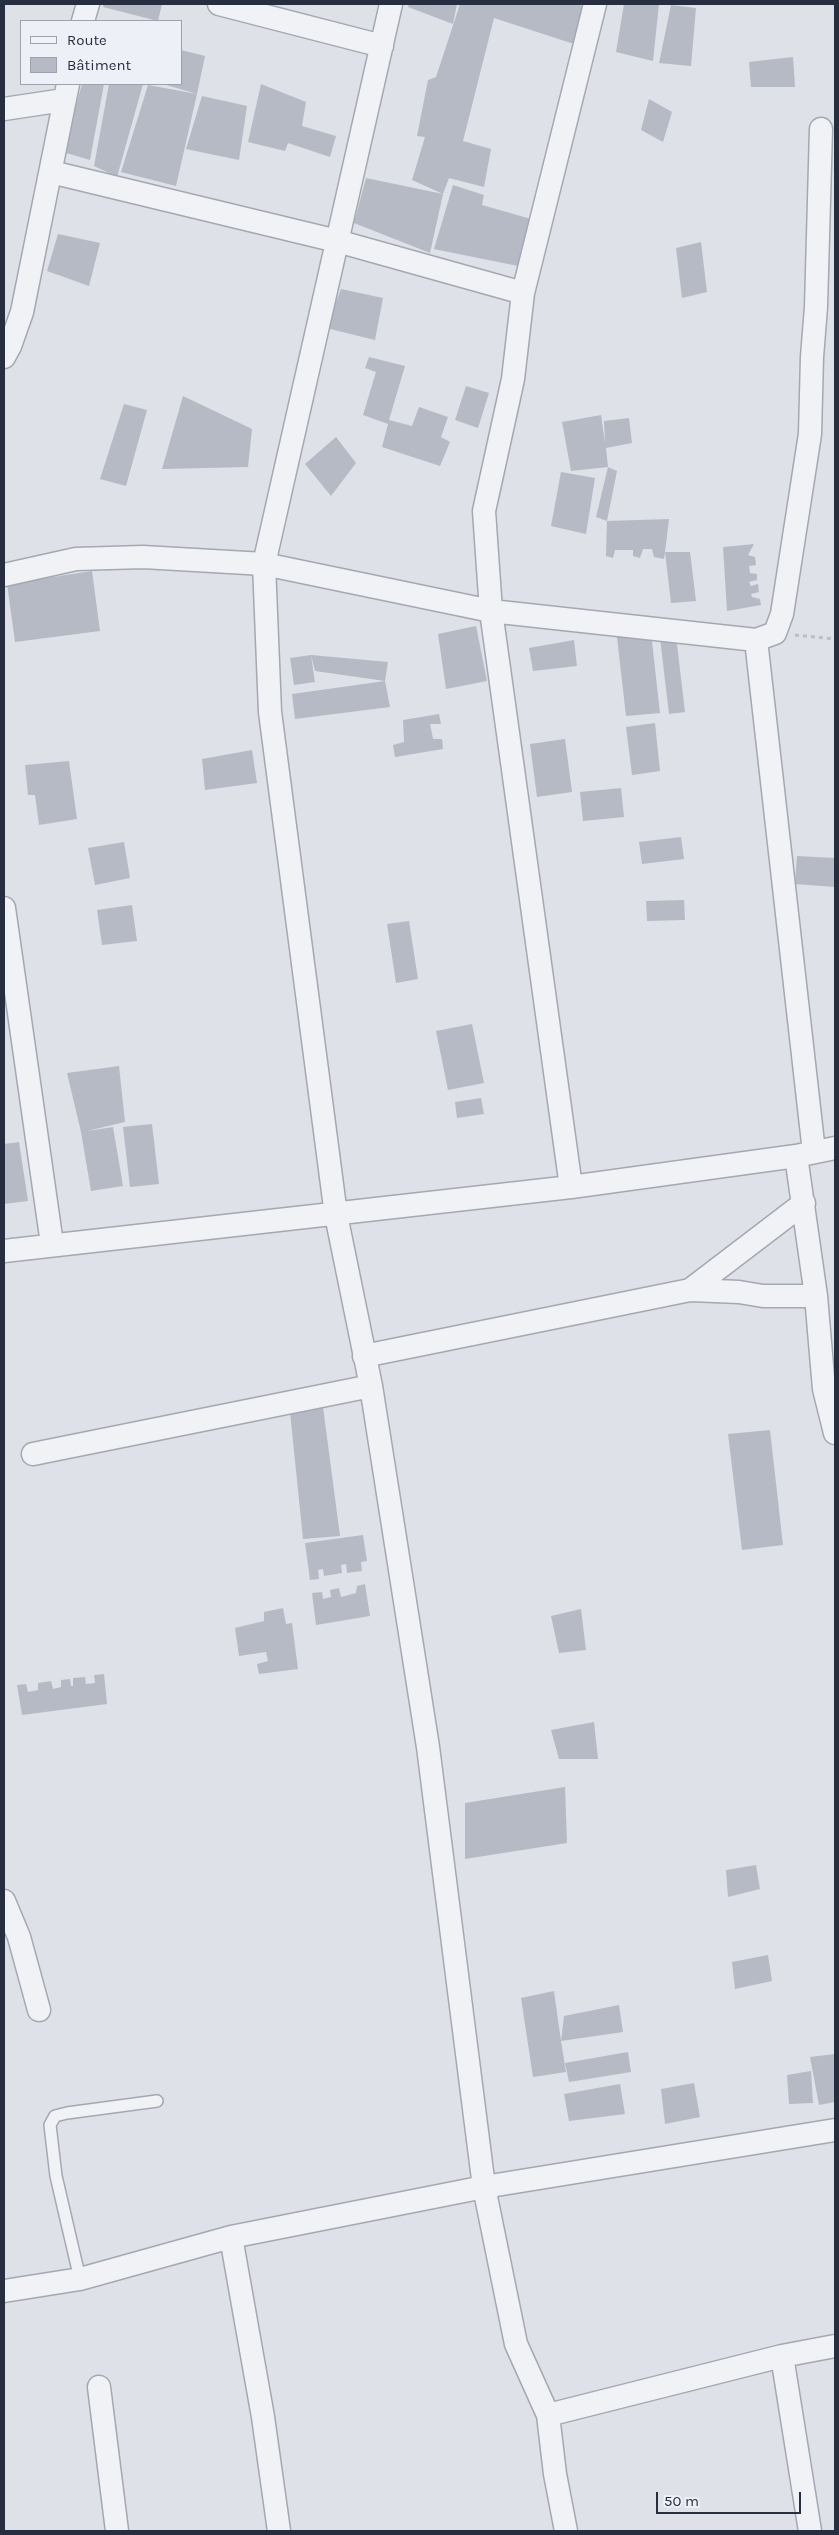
<!DOCTYPE html>
<html>
<head>
<meta charset="utf-8">
<style>
  body { margin:0 }
  #map { position:relative; width:839px; height:2535px; overflow:hidden; background:#dee1e8; font-family:Karla,sans-serif }
  canvas { display:block }
  .frame { position:absolute; inset:0; border:5px solid #272e3f; pointer-events:none }
  .legend { position:absolute; left:20px; top:20px; width:162px; height:65px; box-sizing:border-box; background:#edf0f6; border:1px solid #9ea2ad; margin:0; padding:6px 9px; list-style:none; font-size:15px; color:#272e3f }
  .legend li { display:flex; align-items:center; gap:10px; height:25px }
  .legend b { width:25px; border:1px solid #9ea2ad }
  .scale { position:absolute; left:656px; top:2492px; width:145px; height:22px; box-sizing:border-box; border:2px solid #272e3f; border-top:0; padding-left:6px; font-size:15px; line-height:18px; white-space:nowrap; color:#272e3f; -webkit-text-stroke:4px #edf0f6; paint-order:stroke }
</style>
</head>
<body>
<div id="map">
<canvas width="839" height="2535"></canvas>
<div class="frame"></div>
<ul class="legend">
<li><b style="height:6px;background:#f1f2f6"></b>Route</li>
<li><b style="height:14px;background:#b5bac5"></b>Bâtiment</li>
</ul>
<div class="scale">50 m</div>
</div>
<script>
const g = document.querySelector('canvas').getContext('2d');
g.lineJoin = 'round';
function paint(path, color) { g.fillStyle = color; g.fill(path, 'evenodd'); }
function strokePath(path, color, width, dash) { g.strokeStyle = color; g.lineWidth = width; g.lineCap = dash ? 'butt' : 'round'; g.setLineDash(dash || []); g.stroke(path); }
paint(new Path2D(`
  M104 4H162L158 21 103 7Z
  M409 4H457L453 24 408 7Z
  M460 4H574L583 6 577 45 494 18 463 141 491 149 484 187 449 178 443 194 412 180 425 137 417 136 428 80 436 77Z
  M624 4H659L653 61 616 52Z
  M671 5 696 8 691 66 659 63Z
  M181 50 205 56 197 94 163 84H181Z
  M793 57 795 87H751L749 62Z
  M82 84H104L90 160 63 152Z
  M109 84H143L117 177 94 166Z
  M261 84 306 102 302 126 336 136 330 157 288 143 285 151 248 142Z
  M148 85 197 94 176 186 121 172Z
  M202 96 247 106 239 160 186 149Z
  M649 99 672 112 663 142 641 130Z
  M366 178 443 194 430 253 354 223Z
  M453 185 484 195 482 205 531 219 518 266 434 249Z
  M58 234 100 243 89 286 47 271Z
  M701 242 707 292 682 298 676 248Z
  M341 289 383 298 375 340 326 328Z
  M369 357 405 366 389 420 412 426 419 407 448 417 441 437 450 442 440 466 382 447 388 424 363 415 376 372 365 368Z
  M466 386 489 393 478 428 455 420Z
  M183 396 252 429 248 467 162 469Z
  M124 404 147 410 126 486 100 479Z
  M601 415 605 443 604 421 629 418 632 443 606 448 608 467 571 471 562 422Z
  M336 437 356 463 331 496 305 464Z
  M608 467 617 471 607 521 596 517Z
  M561 472 595 478 586 534 551 526Z
  M669 519 665 552H690L696 601 671 603 665 552 664 559 654 557 652 549H643L640 558 633 556V550H615L613 558 606 556 607 521Z
  M754 544 748 555 755 557 756 565 749 566 750 573 757 574V580L749 582 751 586 758 584 759 592 751 594 752 597 760 599 761 605 727 611 723 547Z
  M92 571 100 631 15 642 7 584Z
  M476 626 487 681 446 689 438 634Z
  M651 633 660 713 626 716 617 637Z
  M676 636 685 712 669 714 660 638Z
  M574 640 577 666 533 671 529 648Z
  M311 655 315 682 294 685 290 658 311 655 388 662 385 681 315 671Z
  M385 681 390 707 295 719 292 694Z
  M439 714 441 724H430L433 739H442L443 749 395 757 393 745 404 742 403 720Z
  M655 723 660 771 632 775 626 727Z
  M565 739 572 792 537 797 530 744Z
  M252 750 257 783 205 790 202 759Z
  M69 761 77 819 39 825 35 795H28L25 765Z
  M621 788 624 817 583 821 580 792Z
  M681 837 684 859 642 864 639 842Z
  M124 842 130 878 95 885 88 848Z
  M797 856 835 858V887L795 884Z
  M684 900 685 920 647 921 646 901Z
  M132 905 137 941 102 945 97 910Z
  M409 921 418 979 396 983 387 924Z
  M472 1024 484 1083 448 1090 436 1031Z
  M119 1066 125 1122 87 1131 113 1127 123 1186 91 1191 81 1132 67 1073Z
  M481 1098 484 1114 457 1118 455 1102Z
  M152 1124 159 1184 130 1187 123 1127Z
  M19 1142 28 1201 4 1204V1144Z
  M323 1407 340 1536 303 1539 290 1412Z
  M770 1430 783 1545 742 1550 728 1434Z
  M363 1535 367 1561 361 1562 362 1571 347 1573 346 1564 341 1565 342 1573 324 1576 323 1569 318 1570 319 1579 310 1580 305 1543Z
  M365 1584 370 1616 316 1625 312 1593 322 1592 323 1599 331 1597 330 1590 339 1588 341 1597 356 1593 357 1586Z
  M283 1608 286 1624 292 1623 298 1669 259 1674 257 1664 268 1661 266 1652 239 1656 235 1628 264 1621V1612Z
  M581 1609 586 1650 559 1653 551 1616Z
  M104 1674 107 1704 22 1715 17 1685 26 1684 28 1692 38 1690V1683L51 1681 53 1689 61 1687V1680L70 1679 71 1686H73V1678L85 1677 86 1684 95 1683 94 1675Z
  M594 1722 598 1759H559L551 1730Z
  M565 1787 567 1843 465 1859V1803Z
  M756 1865 760 1889 728 1897 726 1870Z
  M768 1955 772 1981 735 1989 732 1962Z
  M554 1991 561 2041 564 2016 619 2005 623 2032 561 2041 566 2072 533 2077 521 1998Z
  M628 2052 631 2072 569 2082 565 2063Z
  M835 2054V2102L819 2105 810 2057Z
  M811 2071 813 2103 789 2104 787 2075Z
  M694 2083 700 2117 665 2124 661 2089Z
  M620 2084 625 2114 569 2121 564 2094Z`), '#b5bac5');
const service = new Path2D(`
  M80 2279 56 2176 50 2125 55 2116 67 2113 157 2101`);
const minor = new Path2D(`
  M219 4 382 46
  M391 4 264 564 270 712 336 1215 371 1386 428 1747 484 2187 516 2344 548 2415 555 2474 566 2531
  M83 21 88 4
  M4 109 64 100
  M51 172 337 241 523 293 595 4
  M523 293 513 379 484 511 491 611 571 1187
  M4 357 10 346 22 312 68 84
  M4 575 76 559 143 557 264 564 491 611 756 640 775 633 782 614 810 434 812 357 816 307 821 129
  M756 640 814 1152
  M4 908 52 1244
  M796 1156 816 1296 824 1389 835 1433
  M4 1251 571 1187 796 1156 835 1148
  M690 1290 739 1292 763 1296H816
  M364 1356 690 1290 804 1203
  M33 1454 371 1386
  M4 1901 19 1937 39 2010
  M231 2237 263 2417 279 2531
  M4 2291 80 2279 231 2237 484 2187 835 2130
  M782 2356 810 2531
  M99 2387 117 2531
  M548 2415 782 2356 835 2346`);
strokePath(service, '#a3a8b2', 14);
strokePath(minor, '#a3a8b2', 25);
strokePath(new Path2D(`
  M795 635 835 639`), '#bcbfc6', 3, [4, 4]);
strokePath(service, '#f1f2f6', 11);
strokePath(minor, '#f1f2f6', 22);
</script>
</body>
</html>
